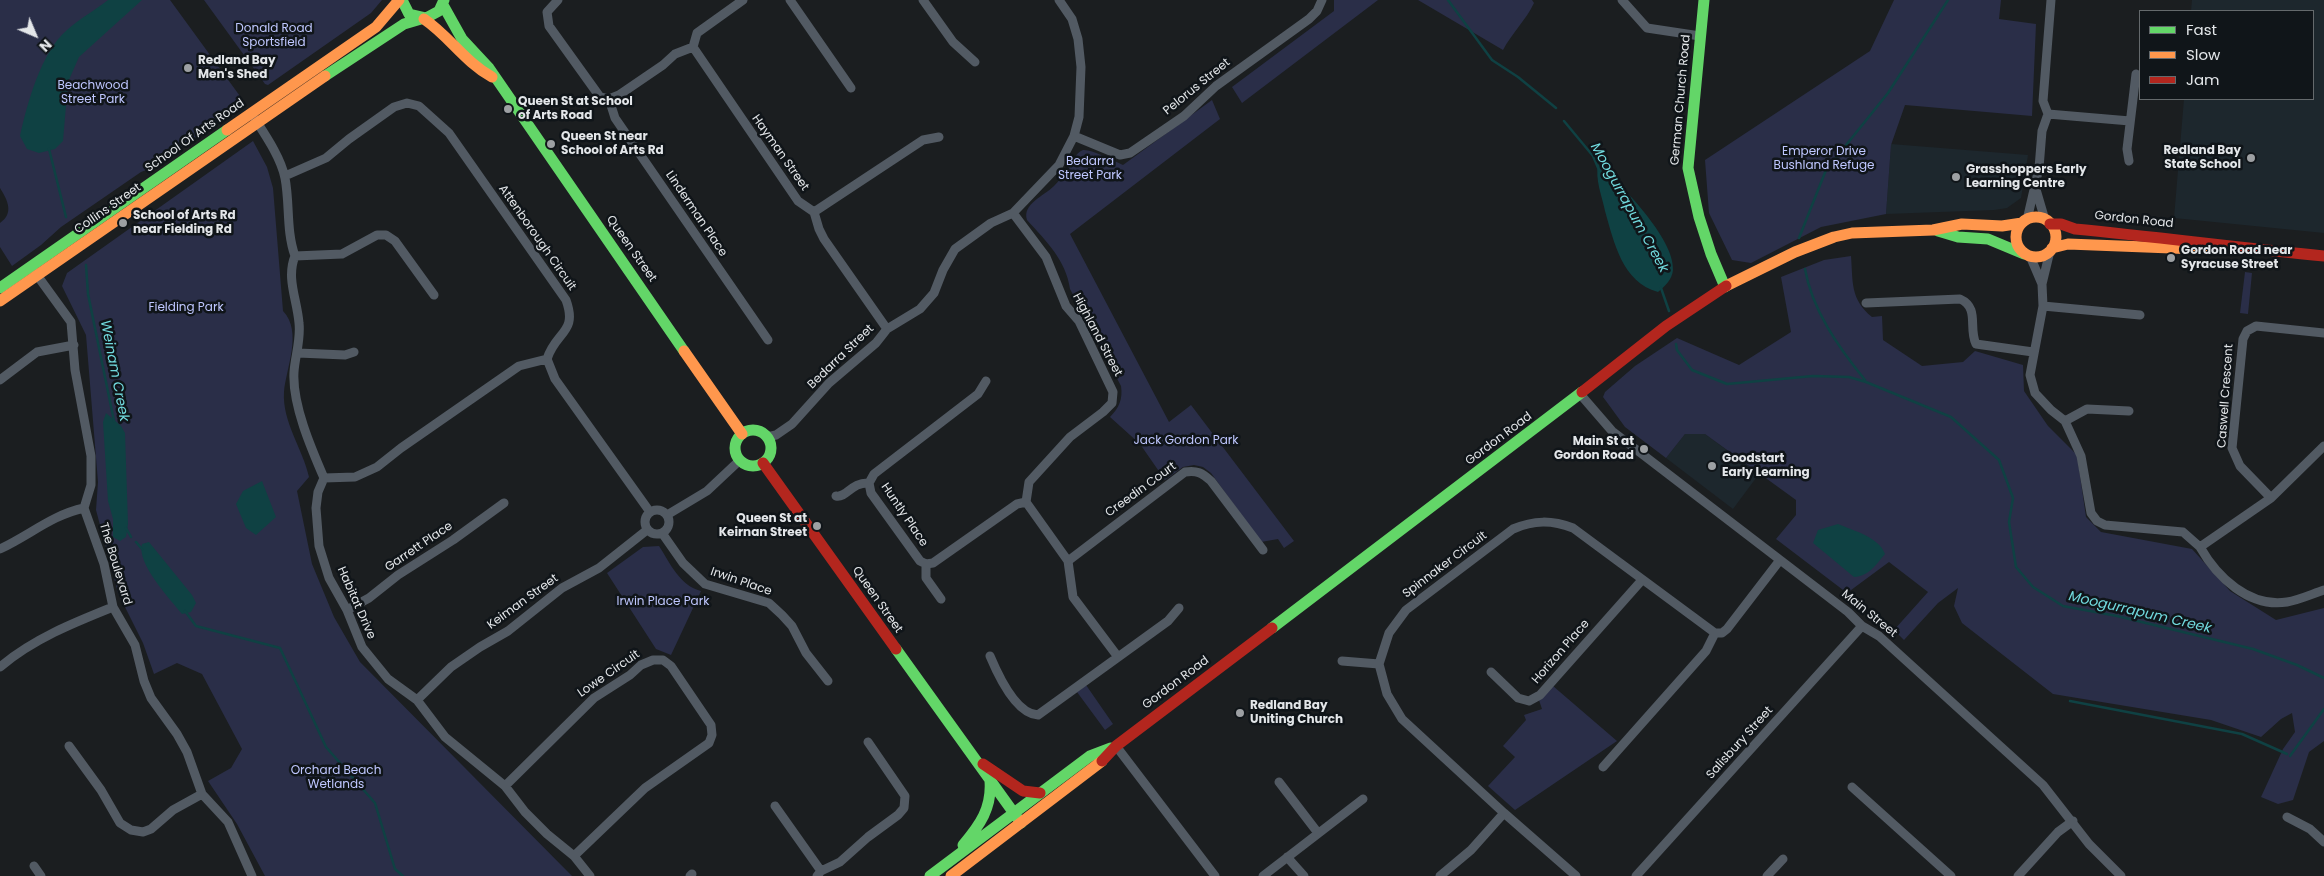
<!DOCTYPE html>
<html>
<head>
<meta charset="utf-8">
<style>
  body { margin:0 }
  #map { position:relative; width:2324px; height:876px; overflow:hidden; background:#1b1e20; font-family:Poppins,sans-serif }
  canvas { display:block }
  .legend { position:absolute; left:2139px; top:10px; width:175px; height:90px; box-sizing:border-box; background:#101519; border:1px solid #64696c; margin:0; padding:6px 9px; list-style:none; font-size:15px; color:#e3e6e9 }
  .legend li { display:flex; align-items:center; gap:10px; height:25px }
  .legend b { width:25px; border:1px solid #64696c }
  .north { position:absolute; left:10px; top:10px; width:50px; height:50px; -webkit-text-stroke:4px #101519; paint-order:stroke; rotate:135deg; font-size:14px; font-weight:700; line-height:20px; text-align:center; color:#e3e6e9 }
  .north::after { content:''; display:block; margin:auto; width:18px; height:22px; background:#e3e6e9; clip-path:polygon(50% 0,100% 100%,50% 72%,0 100%) }
</style>
</head>
<body>
<div id="map">
<canvas width="2324" height="876"></canvas>
<ul class="legend">
<li><b style="height:6px;background:#63d668"></b>Fast</li>
<li><b style="height:6px;background:#ff974d"></b>Slow</li>
<li><b style="height:6px;background:#b3261e"></b>Jam</li>
</ul>
<div class="north">N</div>
</div>
<script>
const g = document.querySelector('canvas').getContext('2d');
g.lineJoin = 'round';
function paint(path, color) { g.fillStyle = color; g.fill(path, 'evenodd'); }
function strokePath(path, color, width, dash) { g.strokeStyle = color; g.lineWidth = width; g.lineCap = dash ? 'butt' : 'round'; g.setLineDash(dash || []); g.stroke(path); }
function label(font, color, halo, rows, align = 'center') {
  g.font = font + ' Poppins,sans-serif'; g.lineWidth = 5; g.setLineDash([]); g.textBaseline = 'middle'; g.strokeStyle = halo; g.fillStyle = color; for (const [text, x, y, turn = 0] of rows) {
    g.save(); g.translate(x, y); g.rotate((+turn || 0) * Math.PI / 180); g.textAlign = isNaN(turn) ? turn : align; if (halo) g.strokeText(text, 0, 0); g.fillText(text, 0, 0); g.restore();
  }
}
paint(new Path2D(`
  M2192 0H2324V233L2174 218 2184 99H2313V11H2191Z
  M1891 144 2028 155 2021 198 2007 208 1994 210 1886 214Z
  M1685 434H1705L1759 474 1733 509 1666 458Z`), '#1d272d');
paint(new Path2D(`
  M0 0H170L245 103 154 167 141 172 61 227 41 245 12 266 0 247V223C14 213 8 201 0 188Z
  M204 0H382L371 13 268 85 265 84Z
  M1334 0H1378L1242 103 1232 87 1334 11Z
  M1418 0H1532L1534 3C1526 20 1512 33 1503 50Z
  M1894 0H2001L1999 19 2036 24 2032 116 1905 105 1891 145 1886 214 1821 227 1751 263 1732 260 1709 213 1705 160 1870 51Z
  M1212 100 1220 119 1070 234 1169 422 1191 405 1294 541 1284 548 1278 539 1261 542 1211 473 1203 467 1194 465 1183 467 1165 480 1140 444 1110 417C1119 408 1123 399 1121 386L1070 289C1066 260 1046 241 1027 220 1022 204 1044 196 1054 186 1059 181 1064 174 1068 168 1072 163 1076 152 1083 150 1091 149 1115 161 1123 165Z
  M253 141 267 167 273 188 283 311C303 332 286 368 284 392 282 422 303 449 309 477L297 491 312 564 334 617 360 662 572 876H265L237 824 208 781 231 768 242 749 202 674 177 663 154 674 143 643 118 593 96 510 98 482 86 335 62 286 67 273Z
  M1851 256C1853 282 1850 299 1872 317L1882 316 1883 340 1922 366 1963 362 1975 351 2023 365 2024 391 2048 426 2077 455 2086 517 2101 532 2192 549 2230 591 2276 620 2324 608V741L2309 752 2293 800 2278 804 2261 797 2283 749 2295 732 2292 713 2281 719 2261 737 2211 720 2053 694 1962 623 1954 606 1958 588 1938 603 1904 640 1894 630 1928 592 1889 562 1847 593 1776 539 1796 515V500L1705 434H1685L1666 458 1625 427 1606 401 1603 397 1605 392 1635 366 1677 338 1739 365 1791 332 1781 277 1824 260Z
  M2245 272 2252 273 2248 314 2240 313Z
  M659 546C670 563 680 586 701 591L671 655 656 649 607 573 643 547Z
  M1086 685 1113 724 1105 730 1077 692Z
  M1553 686 1617 741 1515 810 1488 786 1515 757 1503 746 1526 720 1524 715 1542 709 1539 700Z`), '#2a2e48');
paint(new Path2D(`
  M108 0H142L79 57 68 82 63 141 55 149 39 153 27 149 20 136C27 104 41 52 67 30 79 19 94 11 108 0Z
  M1598 164C1620 183 1675 239 1673 270 1672 280 1665 286 1658 292 1622 282 1614 242 1605 211 1602 196 1595 180 1598 164Z
  M106 413 121 426 125 433 128 524 126 537 120 541 113 537V519L108 501 103 422Z
  M262 481 276 517 256 535 246 528 236 504 243 491Z
  M1838 524C1854 531 1879 537 1885 554 1876 565 1869 576 1854 577L1813 543 1818 530Z
  M149 542 192 595 196 603 191 612 182 614C170 599 136 563 142 544Z`), '#0f4143');
strokePath(new Path2D(`
  M1448 0 1492 60 1518 77 1556 108
  M1564 121 1593 156 1599 170
  M49 149 66 217
  M1799 238 1826 170 1888 93 1948 0
  M86 265 88 294 114 421
  M1805 269C1812 310 1839 348 1865 380
  M1661 288 1669 311
  M1676 344 1677 350 1692 370 1727 384 1813 376 1849 377 1866 382 1951 417 1999 460 2013 498 2009 522 2016 567 2033 587 2063 606 2117 616 2253 649 2297 665 2324 678
  M126 528 131 537
  M136 542 142 549
  M185 611 196 626 280 648 326 747 375 803 395 869 403 876
  M2070 701 2242 734 2287 754
  M2290 756 2324 709`), '#0f4143', 2.5);
strokePath(new Path2D(`
  M558 0 547 12 549 26 600 97 609 99 619 95 663 65 675 54 693 47
  M743 0 697 33 693 47 798 201 814 212 819 229 824 239 887 329
  M790 0 851 88
  M923 0 953 42 975 62
  M1622 0 1647 28 1700 36
  M609 99 615 118 768 340
  M2048 114 2130 121
  M255 119C266 136 281 158 285 178 290 204 286 231 295 256 286 278 297 299 299 323 301 340 295 356 294 372 292 404 311 448 324 478L318 492 316 508 319 546 329 578 347 610 362 647 388 679 417 700 445 737 505 786 525 812 547 834 574 856 590 876
  M1074 136 1120 155 1130 153 1184 116 1216 86 1309 19 1317 11 1322 0
  M2129 161 2127 149 2136 74
  M285 176 326 158 349 139 394 107 407 103 419 106 449 133 566 300C578 333 556 331 547 359L519 366 401 448 377 467 355 477 324 478
  M2035 186 2045 220
  M814 212 923 140 939 137
  M1013 213 1046 257 1066 306 1079 321 1113 392 1112 403 1103 412 1070 437 1029 482 1026 502 1068 561 1073 597 1118 657
  M2027 220 2039 168 2042 131 2048 114 2043 101 2051 0
  M295 256 342 254 377 235H386L395 241 434 295
  M2030 256 2042 284 2043 306 2030 375 2035 393 2051 410 2065 421 2081 456 2091 513 2097 521 2105 525 2183 532 2200 547 2271 498 2324 446
  M34 271 71 322 75 370 91 456V485L84 508 104 564 113 607 135 645 144 681 151 698 177 734 187 752 202 794 228 822 252 876
  M2042 284 2050 251
  M1866 303 1960 299C1980 308 1968 328 1976 344L2033 352
  M2043 306 2140 315
  M298 353 345 355 354 352
  M547 359 555 379 650 512
  M0 380 37 352 74 345
  M986 381 978 394 874 474 869 483 871 493 920 561 926 564 933 563 1017 504 1026 502
  M1580 394 1612 431 1848 612 1862 626 1879 636 2043 785 2089 844 2121 876
  M2065 421 2087 409 2129 411
  M767 437 776 435 792 424 829 383 876 343 887 329 920 309 934 293 943 270 955 249 991 223 1013 213 1059 165 1074 136 1079 117 1081 67 1078 39 1072 19 1059 0
  M836 496C847 498 851 482 869 483
  M2271 498 2240 466 2232 448 2243 339 2247 331 2256 326 2324 333
  M645 522a12 12 0 1 1 24 0a12 12 0 1 1-24 0Z
  M667 515 707 491 740 460
  M662 533 683 563 705 584 769 603 782 615 792 626 806 653 828 681
  M2200 547C2217 577 2249 608 2287 602 2299 600 2312 594 2324 590
  M0 549C30 535 52 515 84 508
  M1068 561 1185 472C1197 470 1202 473 1211 481L1263 550
  M926 564V578L941 599
  M347 610 369 598 398 575 453 540 504 503
  M990 656C998 675 1016 714 1038 715L1168 621 1179 608
  M1342 661 1379 664
  M0 667C33 639 73 623 113 607
  M1491 672 1518 698 1529 701 1540 695 1642 580
  M417 700 451 667 480 647 508 631 562 588 599 568 647 530
  M69 746 101 790 120 823 131 830 143 832 151 829 173 810 202 794
  M1116 746 1215 876
  M1603 767 1706 651 1715 633
  M1279 782 1318 833
  M505 786 594 698 630 675 641 665 653 660H663L671 666 711 725 712 735 709 743 645 788 574 856
  M1852 787 1951 876
  M775 806 821 871
  M2287 817 2310 829 2324 842
  M1287 857 1304 876
  M34 866 41 876
  M690 876 692 874
  M817 876 821 871 840 862 868 837 898 815 904 808 905 796 868 742
  M1263 876 1363 799
  M1440 876 1471 850 1504 813
  M1576 876 1504 813 1402 719 1387 694 1379 664 1389 633 1406 610 1513 529C1534 520 1552 520 1573 528L1715 633H1722L1727 629 1780 560
  M1636 876 1862 626
  M1767 876 1783 859
  M2018 876 2058 832 2073 821`), '#525a63', 9);
strokePath(new Path2D(`
  M402 0 409 14 426 18 439 11 444 0
  M1704 0 1688 168 1699 217 1711 254 1725 287
  M443 5 462 39 489 68 684 351
  M325 76 404 24 421 19
  M1938 231 1958 237 1988 239 2024 254
  M0 288 227 130
  M735 448a18 18 0 1 1 36 0a18 18 0 1 1-36 0Z
  M1272 628 1582 392
  M896 649 1021 823
  M963 845C980 825 992 808 990 781
  M930 876 1090 756 1111 748`), '#63d668', 11);
strokePath(new Path2D(`
  M424 19C449 36 465 62 492 77
  M227 130 376 27 399 0
  M2016 237a20 20 0 1 1 40 0a20 20 0 1 1-40 0Z
  M2052 248 2068 244 2197 249 2209 247
  M1726 286 1795 252 1834 237 1852 233 1933 230 1962 224 2002 226 2022 223
  M0 301 325 76
  M684 351 742 434
  M951 876 1102 761`), '#ff974d', 11);
strokePath(new Path2D(`
  M2050 224H2061L2075 229C2158 237 2241 248 2324 256
  M1582 392 1666 326 1726 286
  M763 463 896 649
  M1102 761 1116 746 1272 628
  M983 764 1023 791 1040 793`), '#b3261e', 11);
for (const [x, y, r, color] of [
  [188,68,5,"#9da0a3"],
  [508,109,5,"#9da0a3"],
  [551,144,5,"#9da0a3"],
  [2251,158,5,"#9da0a3"],
  [1956,177,5,"#9da0a3"],
  [123,223,5,"#9da0a3"],
  [2171,258,5,"#9da0a3"],
  [1644,449,5,"#9da0a3"],
  [1712,466,5,"#9da0a3"],
  [817,526,5,"#9da0a3"],
  [1240,713,5,"#9da0a3"]
]) { const dot = new Path2D(); dot.arc(x, y, r, 0, 2 * Math.PI); g.fillStyle = color; g.fill(dot); strokePath(dot, '#101519', 2); }
label('12px', '#bfc7ff', '#101519', [
  ["Donald Road",274,29],
  ["Sportsfield",274,43],
  ["Beachwood",93,86],
  ["Street Park",93,100],
  ["Emperor Drive",1824,152],
  ["Bushland Refuge",1824,166],
  ["Bedarra",1090,162],
  ["Street Park",1090,176],
  ["Fielding Park",186,308],
  ["Jack Gordon Park",1186,441],
  ["Irwin Place Park",663,602],
  ["Orchard Beach",336,771],
  ["Wetlands",336,785]
]);
label('bold 12px', '#e3e6e9', '#101519', [
  ["Redland Bay",198,61],
  ["Men's Shed",198,75],
  ["Queen St at School",518,102],
  ["of Arts Road",518,116],
  ["Queen St near",561,137],
  ["School of Arts Rd",561,151],
  ["Redland Bay",2241,151,"right"],
  ["State School",2241,165,"right"],
  ["Grasshoppers Early",1966,170],
  ["Learning Centre",1966,184],
  ["School of Arts Rd",133,216],
  ["near Fielding Rd",133,230],
  ["Gordon Road near",2181,251],
  ["Syracuse Street",2181,265],
  ["Main St at",1634,442,"right"],
  ["Gordon Road",1634,456,"right"],
  ["Goodstart",1722,459],
  ["Early Learning",1722,473],
  ["Queen St at",807,519,"right"],
  ["Keirnan Street",807,533,"right"],
  ["Redland Bay",1250,706],
  ["Uniting Church",1250,720]
], 'left');
label('12px', '#e3e6e9', '#101519', [
  ["Pelorus Street",1197,87,-39],
  ["German Church Road",1681,100,-85],
  ["School Of Arts Road",195,136,-35],
  ["Hayman Street",780,153,55],
  ["Collins Street",108,209,-35],
  ["Linderman Place",696,214,56],
  ["Gordon Road",2134,220,6],
  ["Attenborough Circuit",537,238,55],
  ["Queen Street",631,249,55],
  ["Highland Street",1097,335,62],
  ["Bedarra Street",841,357,-44],
  ["Caswell Crescent",2226,396,-86],
  ["Gordon Road",1499,439,-37],
  ["Creedin Court",1141,490,-36],
  ["Huntly Place",904,515,56],
  ["Garrett Place",419,547,-34],
  ["The Boulevard",115,564,73],
  ["Spinnaker Circuit",1445,565,-37],
  ["Irwin Place",741,582,19],
  ["Queen Street",877,600,55],
  ["Keiman Street",523,602,-36],
  ["Habitat Drive",356,603,66],
  ["Main Street",1869,614,39],
  ["Horizon Place",1561,652,-49],
  ["Lowe Circuit",609,674,-35],
  ["Gordon Road",1176,683,-37],
  ["Salisbury Street",1740,743,-48]
]);
label('italic 14px', '#71dade', '#101519', [
  ["Moogurrapum Creek",1629,208,61],
  ["Weinam Creek",114,371,79],
  ["Moogurrapum Creek",2140,613,13]
]);
</script>
</body>
</html>
